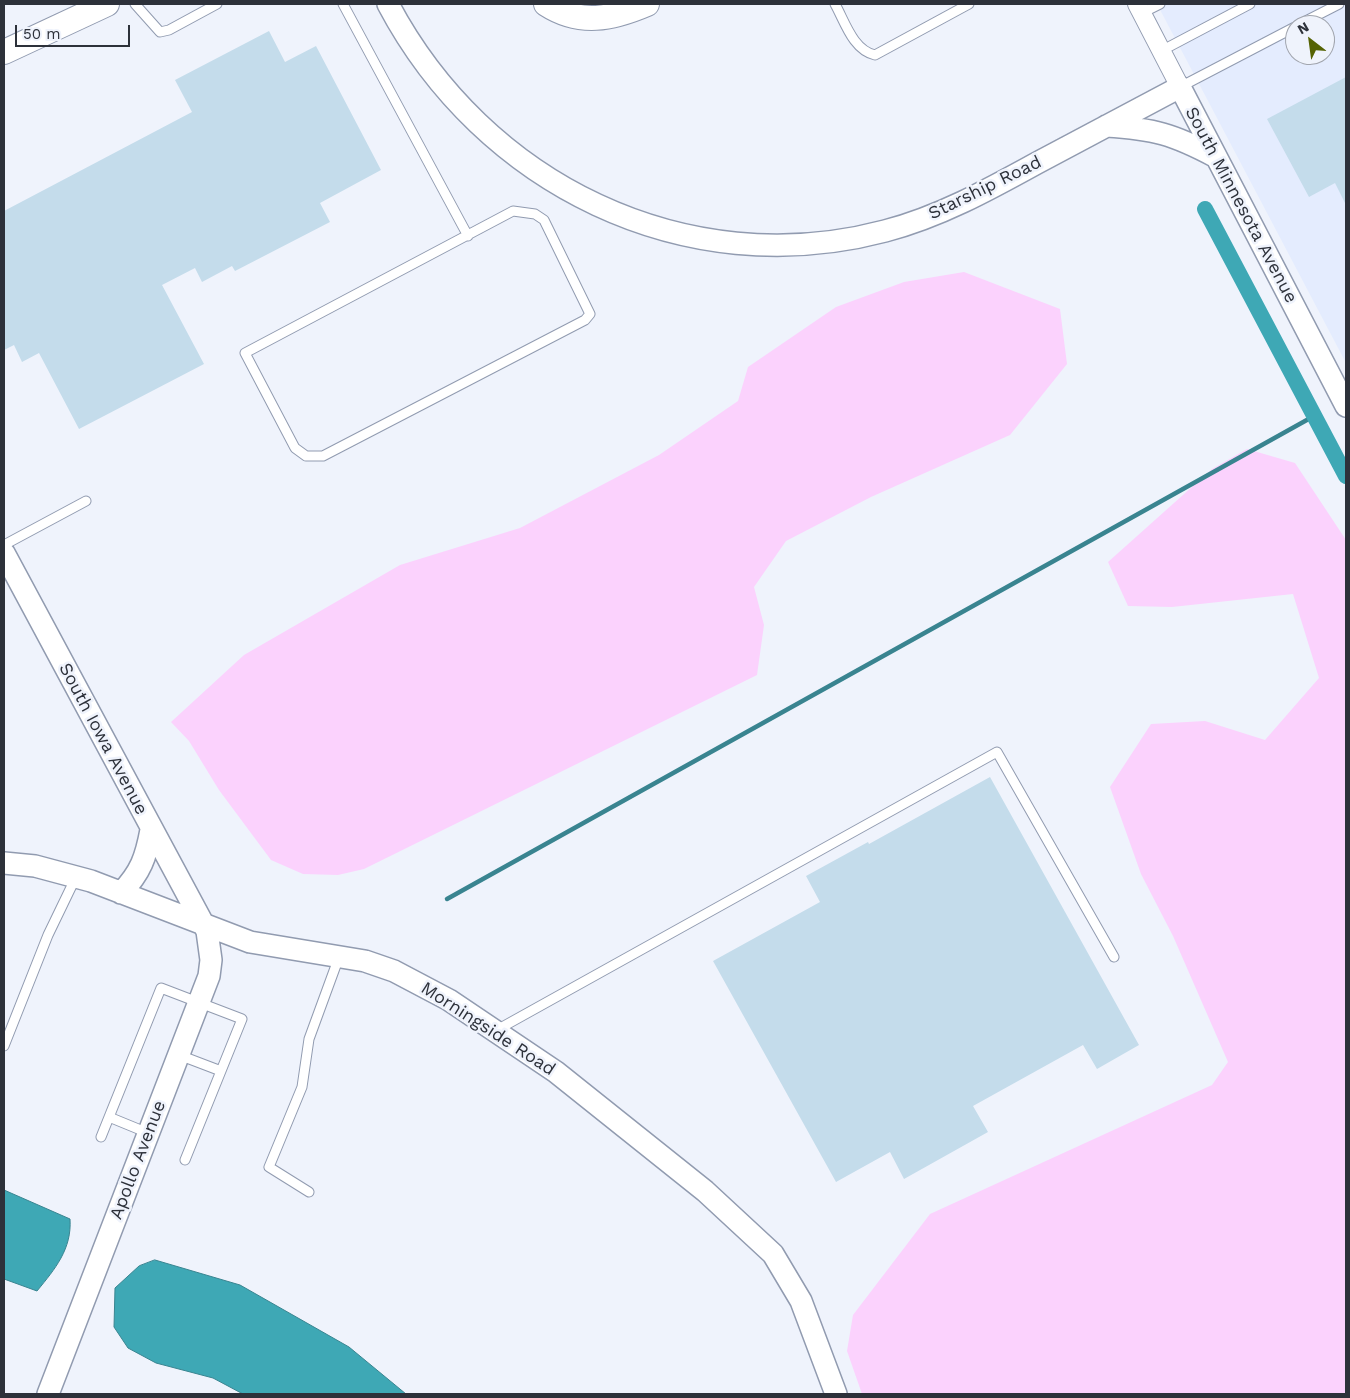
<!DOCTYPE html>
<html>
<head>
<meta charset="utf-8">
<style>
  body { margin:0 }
  #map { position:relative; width:1350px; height:1398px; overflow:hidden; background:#eff3fc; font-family:"Work Sans",sans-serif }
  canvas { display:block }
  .frame { position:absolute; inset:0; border:5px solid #2d313a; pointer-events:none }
  .north { position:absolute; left:1285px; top:15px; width:50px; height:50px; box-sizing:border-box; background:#eff3fc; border:1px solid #a1a5ae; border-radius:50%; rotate:330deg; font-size:14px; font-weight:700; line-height:20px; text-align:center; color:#2d313a }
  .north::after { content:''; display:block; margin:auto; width:18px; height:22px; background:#556304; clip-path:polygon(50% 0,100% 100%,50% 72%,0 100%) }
  .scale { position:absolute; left:15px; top:25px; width:115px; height:22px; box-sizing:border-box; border:2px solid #2d313a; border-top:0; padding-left:6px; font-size:15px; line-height:18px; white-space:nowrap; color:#2d313a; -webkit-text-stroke:4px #eff3fc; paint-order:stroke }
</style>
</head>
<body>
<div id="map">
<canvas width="1350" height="1398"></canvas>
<div class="frame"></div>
<div class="north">N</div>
<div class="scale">50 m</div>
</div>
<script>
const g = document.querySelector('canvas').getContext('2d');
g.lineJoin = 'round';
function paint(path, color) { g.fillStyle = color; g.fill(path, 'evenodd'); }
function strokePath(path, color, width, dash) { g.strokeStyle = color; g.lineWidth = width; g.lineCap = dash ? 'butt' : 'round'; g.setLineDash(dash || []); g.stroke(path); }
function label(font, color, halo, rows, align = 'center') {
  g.font = font + ' "Work Sans",sans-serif'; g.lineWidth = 5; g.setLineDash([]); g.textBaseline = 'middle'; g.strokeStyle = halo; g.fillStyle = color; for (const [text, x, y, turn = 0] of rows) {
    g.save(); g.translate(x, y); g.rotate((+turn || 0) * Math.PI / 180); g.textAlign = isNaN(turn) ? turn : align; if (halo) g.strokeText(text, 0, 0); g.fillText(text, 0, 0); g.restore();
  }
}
paint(new Path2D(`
  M1157 4H1346V363ZM1295 25H1325V55H1295Z`), '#e4ecfe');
paint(new Path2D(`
  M964 272 1060 309 1067 364 1010 435 871 497 786 541 754 587 764 625 757 675 364 869 338 875 303 874 271 860 219 790 189 741 171 722 244 655 400 565 520 528 659 455 738 401 748 367 836 307 904 282Z
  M1247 449 1295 463 1346 540V1394H862L847 1351 853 1315 930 1214 1212 1085 1228 1062 1173 936 1141 874 1110 787 1151 724 1205 721 1265 740 1319 678 1293 594 1172 607 1128 606 1108 562 1212 469Z`), '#fbd2fd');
const water = new Path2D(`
  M4 1190 70 1219C72 1249 55 1269 37 1291L4 1279Z
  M155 1260 240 1285 349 1347 406 1394H243L213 1378 156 1363 128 1348 114 1327 115 1288 139 1266Z`);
paint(water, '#3ea8b5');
strokePath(water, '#398490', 1);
strokePath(new Path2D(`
  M447 899 1314 416`), '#398490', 4.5);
strokePath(new Path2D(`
  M1205 209 1346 476`), '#3ea8b5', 16);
paint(new Path2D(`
  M269 31 285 62 316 46 381 170 320 203 330 222 235 271 232 266 202 282 195 268 162 285 204 364 79 429 39 353 22 362 14 345 4 350V211L192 112 175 80Z
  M1346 77V205L1335 183 1309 197 1267 119Z
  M990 777 1139 1045 1097 1069 1083 1045 973 1106 988 1132 904 1179 890 1152 836 1182 713 961 820 902 806 876 868 842 869 844Z`), '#c4dceb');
const service = new Path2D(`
  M135 4 160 32 169 30 217 4
  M343 4 468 236
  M835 4C845 22 853 50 875 55L969 4
  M1142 13 1160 4
  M1298 25 1339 4
  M1161 51 1250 4
  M1180 87 1295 27
  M513 211 535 214 544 220 590 314 585 320 323 456H306L295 448 245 353Z
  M4 545 86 501
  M495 1031 997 752 1114 957
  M4 1046 48 935 76 877
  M179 1055 221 1071
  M109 1117 148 1133
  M101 1137 161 988 242 1019 185 1160
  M309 1192 269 1167 302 1087 309 1039 339 957`);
const minor = new Path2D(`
  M1137 4 1180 87`);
const tertiary = new Path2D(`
  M388 4C483 184 685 284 885 231 939 217 988 190 1037 163 1084 138 1132 113 1180 87L1346 406
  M1106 126C1154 129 1173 134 1216 157
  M4 553 207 931 211 960 209 976 48 1394
  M4 863 35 866 91 881 250 942 365 961 394 971 449 1000 556 1072 705 1191 773 1254 801 1301 836 1394
  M121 893C141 872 146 857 151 830`);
const secondary = new Path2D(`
  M546 4C580 26 612 19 647 4
  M4 52 107 4`);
strokePath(service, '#919bb0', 11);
strokePath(minor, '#919bb0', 20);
strokePath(tertiary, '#919bb0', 24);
strokePath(secondary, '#919bb0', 26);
strokePath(service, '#fff', 9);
strokePath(minor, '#fff', 18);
strokePath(tertiary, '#fff', 21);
strokePath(secondary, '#fff', 24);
label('18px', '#2d313a', '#eff3fc', [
  ["Starship Road",985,188,-26],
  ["South Minnesota Avenue",1241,205,62],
  ["South Iowa Avenue",103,739,62],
  ["Morningside Road",488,1029,33],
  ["Apollo Avenue",138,1160,-69]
]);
</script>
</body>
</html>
